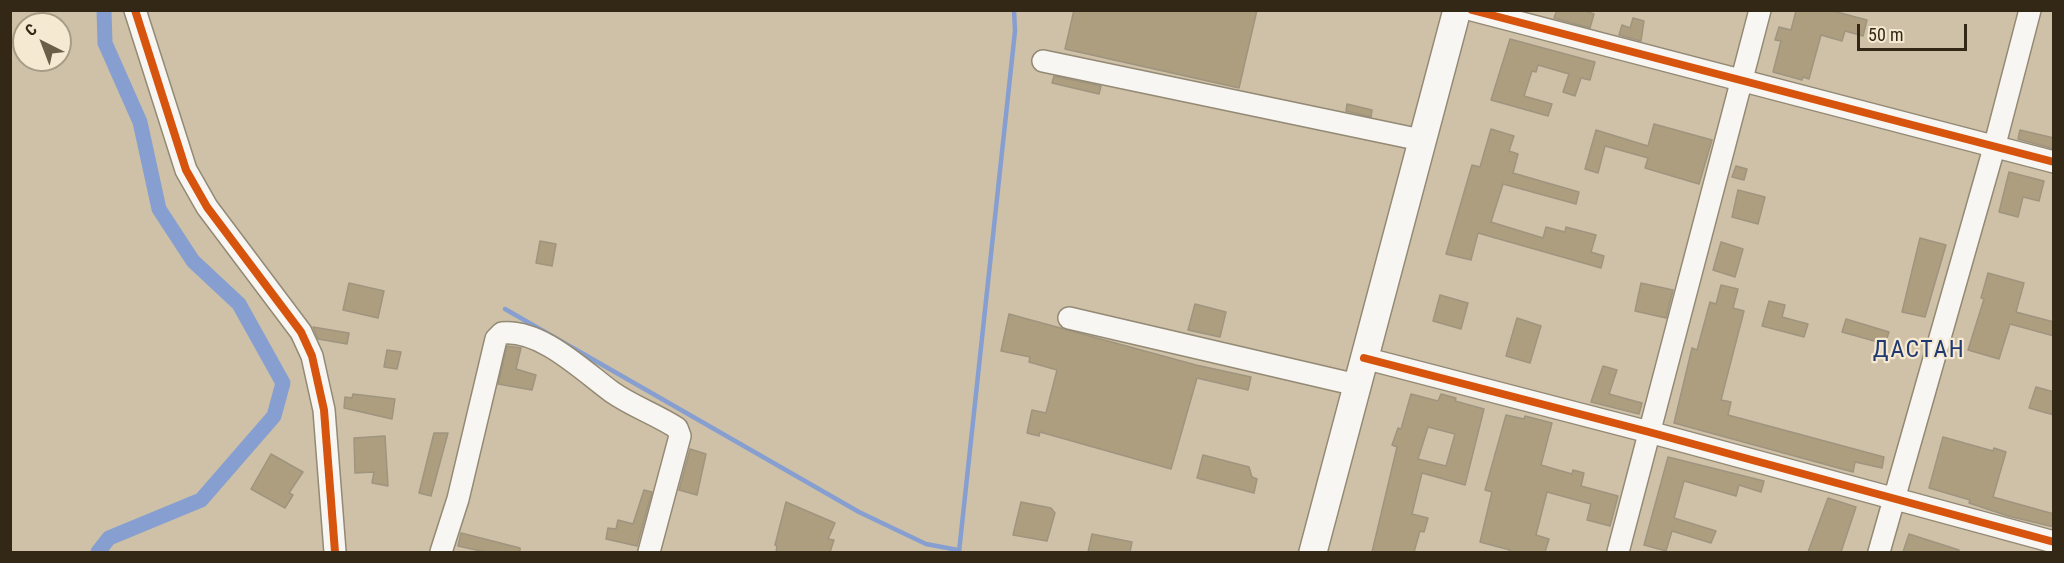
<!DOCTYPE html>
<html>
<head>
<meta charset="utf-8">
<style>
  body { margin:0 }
  #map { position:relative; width:2064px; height:563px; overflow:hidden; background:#cec1a7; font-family:"Roboto Condensed",sans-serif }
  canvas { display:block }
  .frame { position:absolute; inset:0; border:12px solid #322815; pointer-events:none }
  .north { position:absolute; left:12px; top:12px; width:60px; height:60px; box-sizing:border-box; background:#f5e9d1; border:2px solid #a79c86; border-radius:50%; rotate:318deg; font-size:16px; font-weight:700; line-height:24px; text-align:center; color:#322815 }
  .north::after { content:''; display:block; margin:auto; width:21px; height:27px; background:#695e48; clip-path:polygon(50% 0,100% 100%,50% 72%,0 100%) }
  .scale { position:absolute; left:1857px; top:24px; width:110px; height:27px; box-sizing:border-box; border:3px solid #322815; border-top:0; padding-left:8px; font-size:18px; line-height:21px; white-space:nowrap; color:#322815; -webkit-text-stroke:4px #f5e9d1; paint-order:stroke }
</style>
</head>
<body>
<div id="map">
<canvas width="2064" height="563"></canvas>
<div class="frame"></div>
<div class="north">С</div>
<div class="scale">50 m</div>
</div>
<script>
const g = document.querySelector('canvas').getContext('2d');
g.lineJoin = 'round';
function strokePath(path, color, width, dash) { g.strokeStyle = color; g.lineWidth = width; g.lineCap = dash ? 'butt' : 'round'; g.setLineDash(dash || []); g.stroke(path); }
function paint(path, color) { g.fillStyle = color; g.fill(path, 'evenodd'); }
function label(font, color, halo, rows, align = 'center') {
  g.font = font + ' "Roboto Condensed",sans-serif'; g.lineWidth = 4.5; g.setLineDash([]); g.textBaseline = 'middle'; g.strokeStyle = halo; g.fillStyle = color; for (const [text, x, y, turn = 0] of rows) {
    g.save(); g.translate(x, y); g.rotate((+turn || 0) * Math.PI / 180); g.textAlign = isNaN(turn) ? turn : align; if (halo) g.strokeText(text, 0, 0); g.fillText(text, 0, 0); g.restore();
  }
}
strokePath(new Path2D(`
  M505 309 859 512 926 544 958 550
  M959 552 1015 31 1014 10`), '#879fd0', 4.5);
strokePath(new Path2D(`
  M98 552 109 538 201 500 274 416 283 383 239 304 193 261 159 209 140 122 105 43 104 10`), '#879fd0', 15);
const building = new Path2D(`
  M1074 10H1257L1239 88 1065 49Z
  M1557 10H1582L1594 14 1590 28 1554 18Z
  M1796 11H1833L1867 20 1863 36 1845 31 1842 41 1821 35 1809 79 1803 77 1802 80 1773 72 1781 41 1775 40 1779 27 1791 30Z
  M1633 18 1644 21 1641 41 1619 35 1622 25 1630 28Z
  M1510 39 1595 62 1590 80 1581 78 1575 96 1563 92 1569 74 1538 65 1536 72 1532 71 1524 96 1552 104 1548 116 1491 100Z
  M1054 76 1101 86 1099 94 1052 83Z
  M1347 104 1372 110 1371 117 1346 111Z
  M1654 124 1712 140 1699 184 1645 168 1648 158 1605 146 1598 173 1585 169 1596 130 1648 146Z
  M1491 129 1514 136 1509 151 1518 154 1513 173 1579 192 1576 204 1503 184 1491 222 1543 238 1546 227 1565 232 1566 227 1596 235 1591 252 1604 256 1601 268 1478 233 1471 260 1446 254 1472 165 1480 167Z
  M2020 130 2054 138V149L2018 139Z
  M1736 166 1747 169 1744 180 1732 177Z
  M2009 172 2044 181 2039 201 2023 197 2018 217 1999 212Z
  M1738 190 1765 197 1758 224 1732 217Z
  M1920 238 1946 245 1925 317 1902 312Z
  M540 241 556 244 552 266 536 263Z
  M1721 242 1743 249 1735 277 1713 270Z
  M1988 273 2024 283 2016 312 2054 322V336L2010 324 1999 359 1968 350 1984 299 1981 298Z
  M349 283 384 291 378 318 343 310Z
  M1641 283 1673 290 1666 318 1635 311Z
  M1721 285 1738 289 1733 308 1744 311 1721 400 1731 402 1728 415 1884 457 1882 468 1855 462 1853 472 1674 423 1692 348 1697 350 1710 302 1716 304Z
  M1440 295 1468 303 1461 329 1433 321Z
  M1769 301 1785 305 1782 317 1808 324 1804 337 1762 326Z
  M1195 304 1226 312 1220 337 1188 330Z
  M1009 314 1196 365 1251 377 1248 390 1197 378 1171 469 1040 432 1039 436 1027 433 1032 410 1046 413 1057 370 1029 362 1030 357 1001 351Z
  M1517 318 1541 326 1530 363 1506 356Z
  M1846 319 1889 332 1885 344 1842 332Z
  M313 327 349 333 347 344 318 339Z
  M507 346 521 348 516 369 536 375 532 390 498 384Z
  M387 350 401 352 397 369 384 367Z
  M1603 366 1617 370 1609 394 1642 403 1639 414 1591 402Z
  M2036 387 2054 392V415L2029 408Z
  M353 394 395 399 392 419 344 408 345 397 352 398Z
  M1411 394 1438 401 1441 394 1456 398 1455 401 1484 409 1465 485 1422 473 1412 514 1428 518 1424 532 1420 531 1414 552H1372L1397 447 1392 445 1398 428 1401 429ZM1428 427 1455 434 1446 466 1418 459Z
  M1506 415 1524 419 1525 416 1552 423 1541 465 1572 474 1573 470 1584 473 1581 486 1618 496 1610 526 1587 520 1591 504 1547 492 1536 535 1549 539 1545 552H1509L1510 550 1480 542 1492 492 1485 490Z
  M434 433H448L431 496 419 493Z
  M385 436 388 486 372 483 374 472 355 473 354 438Z
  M1943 437 1993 451 1994 448 2006 452 1993 497 2054 514V527L2008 516 1969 503 1970 500 1929 488Z
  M690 449 706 454 697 495 679 490Z
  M271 454 303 472 289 493 293 495 285 508 251 489Z
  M1203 455 1249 467 1252 477 1257 479 1254 493 1197 478Z
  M1668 457 1764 481 1761 492 1739 485 1736 496 1684 481 1674 518 1716 531 1711 543 1672 531 1666 551 1644 545Z
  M644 490 652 492 637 546 606 539 608 528 616 529 618 520 633 524Z
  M1828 498 1856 507 1841 552H1808Z
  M786 502 835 523 828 539 834 540 830 552H776L777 546 775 545Z
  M1021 502 1051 508 1055 513 1047 541 1013 535Z
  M461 533 520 548V552H485L458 546Z
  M1092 534 1132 542 1130 552H1088Z
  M1909 534 1959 550V552H1903Z`);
paint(building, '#ac9e7e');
strokePath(building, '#9f947f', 1.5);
const minor = new Path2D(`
  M135 10 186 170 207 207 301 332 312 356 324 410 335 552
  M1472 10 2054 162
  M1043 61 1421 140
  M1069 318 1357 385
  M1364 358 1649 432 2054 542
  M441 552 458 499 496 339 502 333C541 329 582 370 612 392 632 406 657 415 677 428L680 436 649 552
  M1618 552 1760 10
  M1879 552 1994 148 2030 10`);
const major = new Path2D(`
  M1313 552 1457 10`);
strokePath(minor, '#938974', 24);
strokePath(major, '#938974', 30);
strokePath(minor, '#f8f6f2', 21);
strokePath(major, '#f8f6f2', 27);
strokePath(new Path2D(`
  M135 10 186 170 207 207 301 332 312 356 324 410 335 552
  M1472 10 2054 162
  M1364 358 1649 432 2054 542`), '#d6540d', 8);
g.letterSpacing = '1.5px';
label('24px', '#203970', '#f5e9d1', [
  ["ДАСТАН",1919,351]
]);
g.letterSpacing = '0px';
</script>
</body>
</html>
